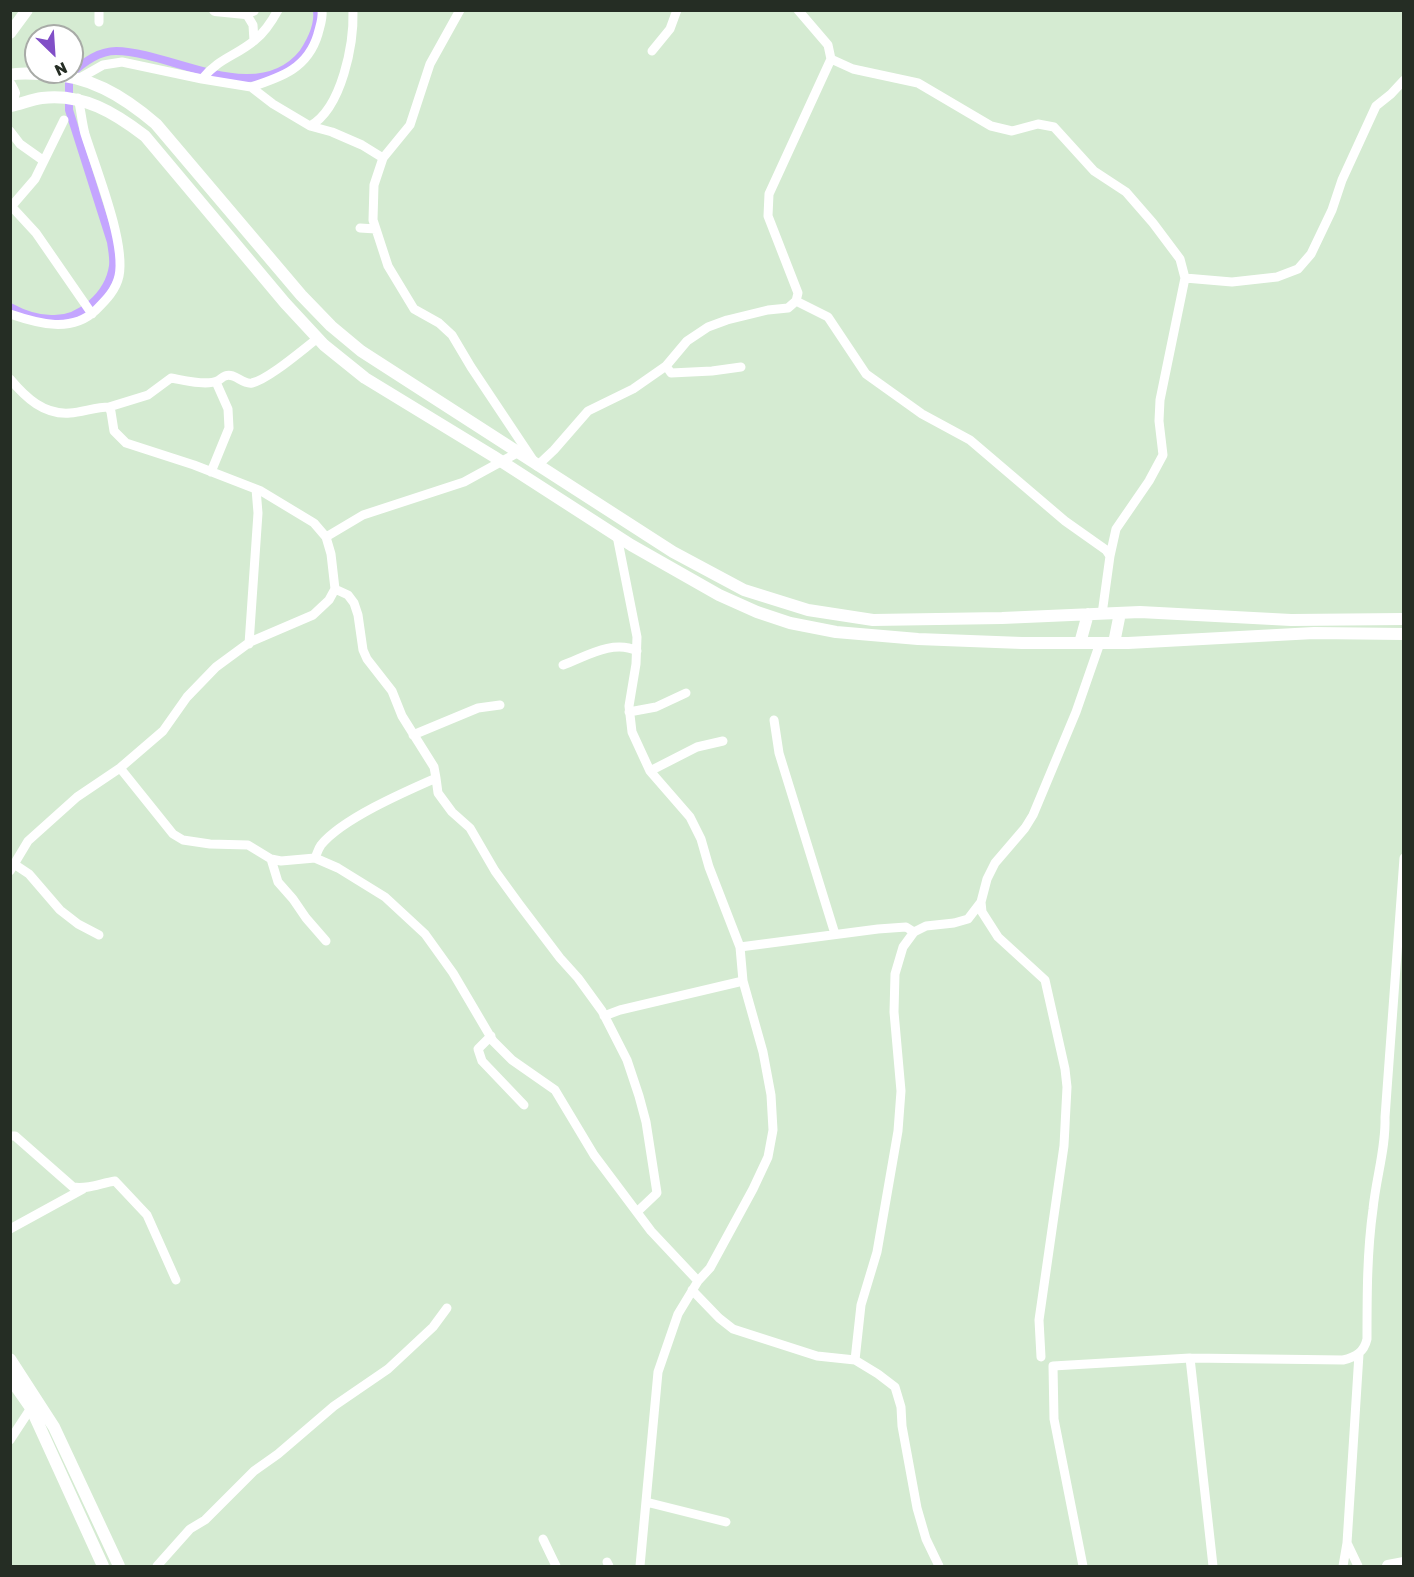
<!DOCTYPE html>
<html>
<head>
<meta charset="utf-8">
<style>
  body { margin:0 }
  #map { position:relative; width:1414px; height:1577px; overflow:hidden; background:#d5ebd2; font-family:Rubik,sans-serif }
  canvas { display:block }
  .frame { position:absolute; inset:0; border:12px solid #252d24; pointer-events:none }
  .north { position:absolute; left:24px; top:24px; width:60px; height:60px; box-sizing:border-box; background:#fff; border:2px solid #a8aba7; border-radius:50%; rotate:155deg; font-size:16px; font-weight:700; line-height:24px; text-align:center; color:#252d24 }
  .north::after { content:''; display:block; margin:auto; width:21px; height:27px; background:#814fc7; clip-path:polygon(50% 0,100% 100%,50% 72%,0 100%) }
</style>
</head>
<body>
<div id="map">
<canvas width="1414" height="1577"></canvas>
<div class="frame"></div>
<div class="north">N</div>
</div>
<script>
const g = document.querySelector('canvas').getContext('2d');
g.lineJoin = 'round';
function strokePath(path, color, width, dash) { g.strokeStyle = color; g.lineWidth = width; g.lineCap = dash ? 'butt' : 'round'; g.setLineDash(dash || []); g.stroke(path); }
strokePath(new Path2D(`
  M10 307C23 314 37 319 51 319 80 321 109 294 113 266 114 258 112 250 111 242L69 110V76C81 64 98 51 116 51 173 52 257 110 303 53 311 41 319 25 317 10`), '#c4a5ff', 8);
strokePath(new Path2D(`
  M244 10 253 25 254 41
  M460 10 430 64 410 125 383 158 374 185 373 220 388 266 414 309 439 323 452 335 471 367 537 466 554 450 588 411 633 389 666 366 687 341 708 327 727 320 768 310 788 308 796 301 798 293 768 216 769 194 831 59 828 45 798 10
  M99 22V10
  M652 51 670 29 677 10
  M831 59 853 69 918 83 991 126 1012 131 1038 124 1054 127 1094 171 1126 192 1153 223 1180 259 1185 278
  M80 78 103 65 122 62 202 79 251 87 273 104 310 126 332 132 362 145 383 158
  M202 79C219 58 236 56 255 40 265 32 272 21 278 10
  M251 87C282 77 308 68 318 34 320 26 323 19 322 10
  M310 126C342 108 354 44 353 10
  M10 131 20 144 44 161
  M12 207 36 233 92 314
  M10 208 35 179 64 120
  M360 228 376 229
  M796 301 828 317 866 374 922 414 970 440 1065 521 1106 550 1110 556 1102 614
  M10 314C39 324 72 333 96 310 106 300 116 290 119 276 126 243 96 169 85 134 82 123 81 110 78 98
  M666 366 671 373 712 371 741 367
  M10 379C26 398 44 415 70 413 83 412 96 407 109 407L111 412 114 431 126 443 194 465 261 491 314 523 326 537 363 515 464 482 517 453
  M109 407 148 395 171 378C183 380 206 386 217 381 220 380 222 377 225 376 235 372 242 385 252 383 269 379 302 350 318 338
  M211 472 229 428 228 409 216 382
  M617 536 637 637 636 664 629 706 632 732 650 771 690 817 701 839 709 867 740 947 743 981 763 1052 771 1095 773 1130 768 1157 753 1189 710 1268 698 1281 678 1314 658 1372 640 1566
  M1110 556 1116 529 1149 481 1163 455 1159 421 1160 400 1185 278 1232 282 1277 277 1298 269 1311 254 1332 210 1342 180 1376 106 1391 94 1404 80
  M249 644 258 513 256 489
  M563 665C585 657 613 639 637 651
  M629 712 656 707 686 693
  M774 720 779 753 835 934
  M413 735 478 708 500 705
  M120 768 173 834 183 840 210 844 248 845 271 859 281 861 315 858 338 868 385 897 425 934 453 973 493 1041 512 1060 555 1090 594 1155 651 1231 698 1281
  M650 771 697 747 723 741
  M436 778 438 793 452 812 470 828 495 871 519 904 560 958 578 978 602 1011 627 1060 639 1096 646 1122 657 1193 637 1212
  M315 858C317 854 318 849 321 845 342 819 404 792 436 778L434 767 402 716 392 691 367 659 363 650 358 615 354 603 348 595 335 589
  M271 859 278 882 293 899 306 918 326 941
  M14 864 29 874 60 910 78 924 99 935
  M10 871 28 841 77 797 120 768 163 731 187 697 216 667 250 642 313 615 329 600 335 589 331 554 326 537
  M981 902 982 912 998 937 1045 980 1065 1069 1067 1087 1064 1146 1039 1320 1041 1357
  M740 947 878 929 906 927 914 932
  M604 1016 620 1010 743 981
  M491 1036 478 1049 482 1061 524 1105
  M10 1136H15L73 1187C87 1190 101 1183 115 1181L147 1215 176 1280
  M10 1229 83 1189
  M692 1290 719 1318 733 1329 817 1356 855 1360 878 1374 895 1387 901 1407 902 1426 917 1508 926 1539 939 1566
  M1190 1358 1343 1360C1356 1357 1364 1352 1367 1339 1367 1295 1367 1252 1373 1209 1376 1178 1386 1148 1385 1117L1404 858
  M855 1360 861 1305 877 1252 898 1131 901 1091 894 1012 895 974 903 947 914 932 926 926 954 923 968 919 981 902 987 879 995 863 1025 828 1033 815 1076 712 1100 643
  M10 1440 31 1408H36
  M646 1502 726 1522
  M543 1539 556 1566
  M1347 1543 1358 1566
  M607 1562 609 1566
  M157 1566 190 1529 205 1520 254 1471 278 1454 334 1406 388 1369 433 1327 447 1308
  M1083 1566 1054 1419 1053 1366 1190 1358 1213 1566
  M1343 1566 1347 1543 1359 1354`), '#fff', 9);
strokePath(new Path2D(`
  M215 10 245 13 253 10
  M10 33 27 10
  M10 75C21 72 32 74 43 74 89 75 122 95 156 124L301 295 331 326 361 351 673 552 744 590 808 610 873 620 1002 618 1140 612 1291 620 1404 619
  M10 85 14 93 10 105
  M10 106C21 104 32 99 42 98 83 93 115 113 145 136L285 303 324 345 365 378 493 456 631 545 719 595 757 612 790 623 836 632 918 639 1022 643H1128L1314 633 1404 634
  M1080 643 1088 614
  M1114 643 1120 613
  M10 1359 54 1427 119 1566
  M10 1378 31 1408 103 1566
  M1388 1566 1404 1563`), '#fff', 12);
</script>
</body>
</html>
